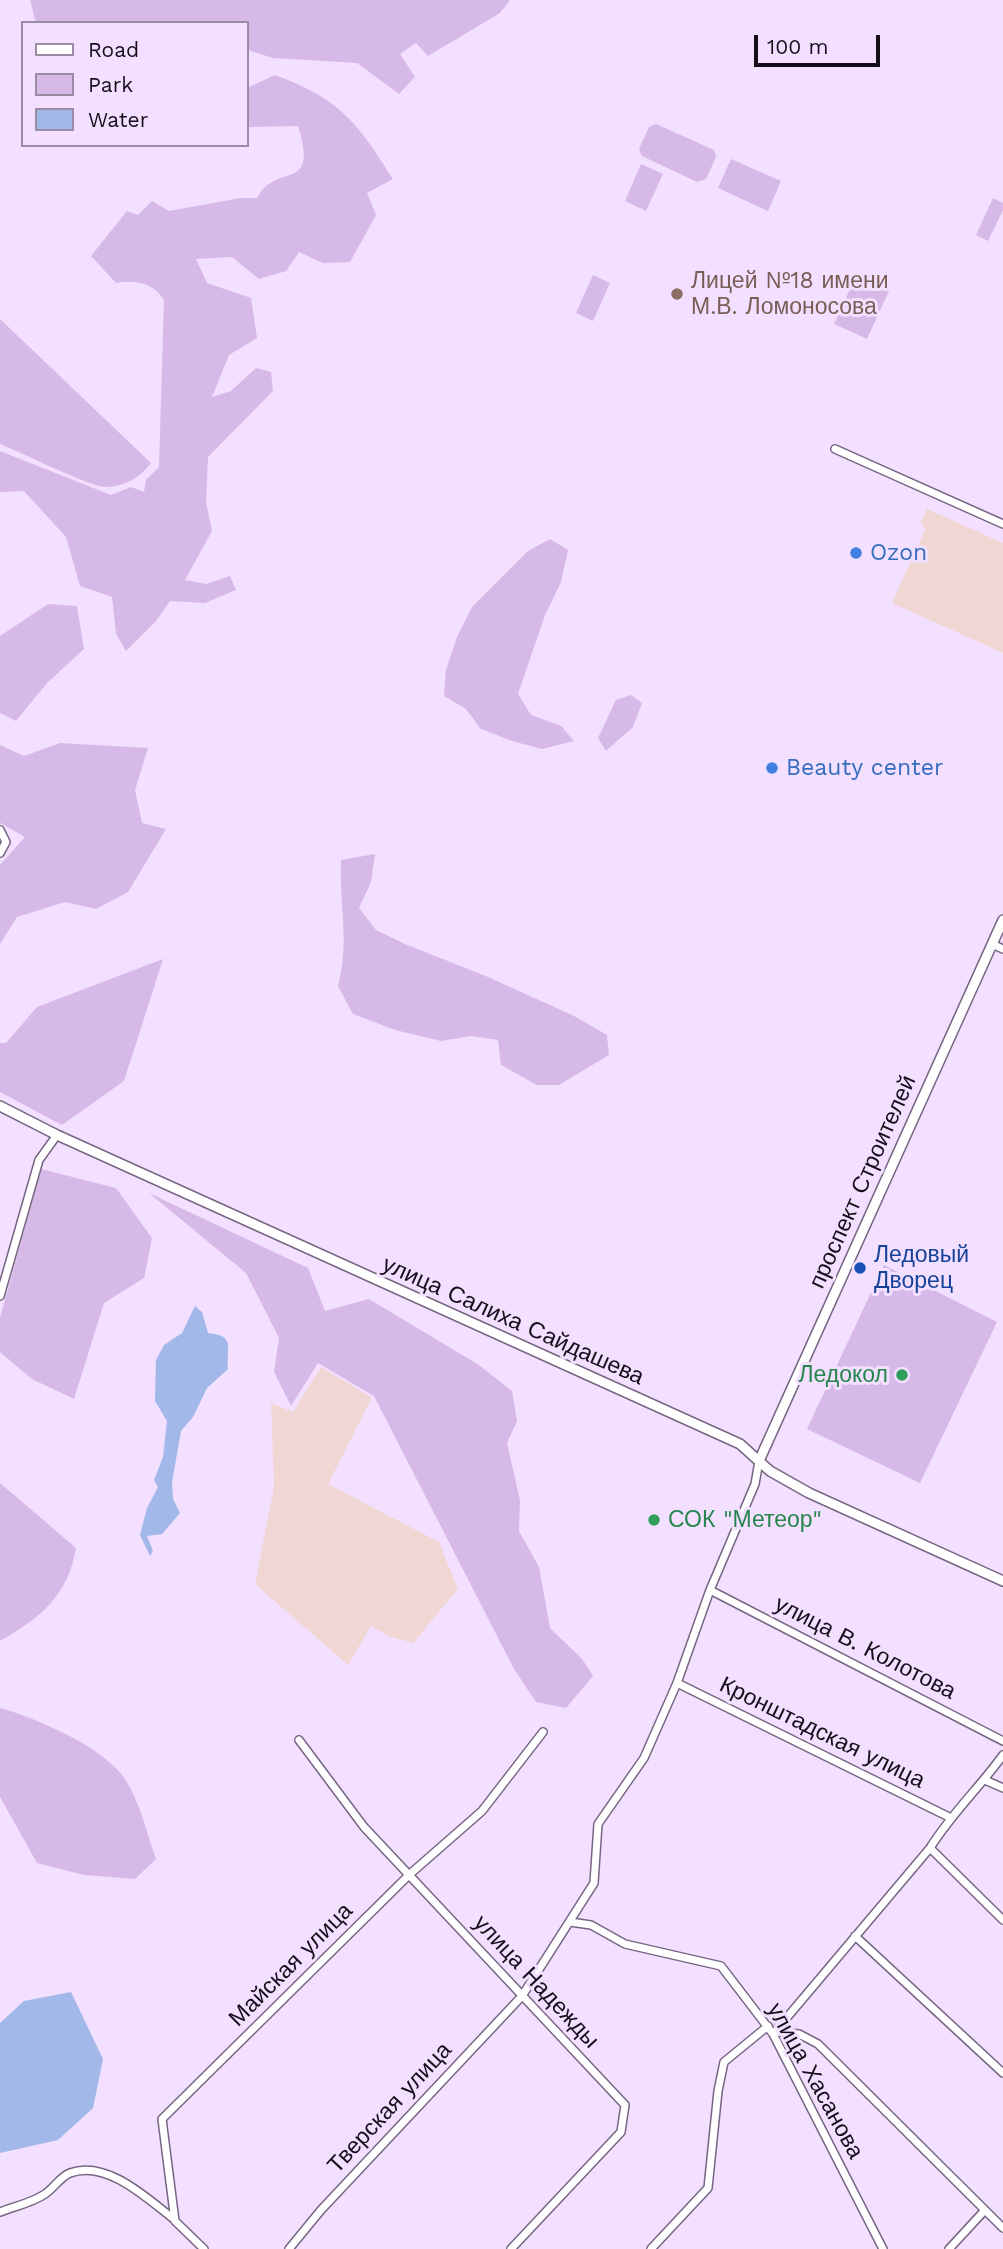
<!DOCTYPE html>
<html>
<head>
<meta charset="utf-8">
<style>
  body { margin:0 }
  #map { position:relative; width:1003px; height:2249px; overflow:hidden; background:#f3dfff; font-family:"Work Sans",sans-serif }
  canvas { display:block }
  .legend { position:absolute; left:21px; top:21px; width:228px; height:126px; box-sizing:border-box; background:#f3dfff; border:2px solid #9b8ca3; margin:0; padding:9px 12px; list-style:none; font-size:21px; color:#160f1a }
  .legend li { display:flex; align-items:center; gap:14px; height:35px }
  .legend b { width:35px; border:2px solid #9b8ca3 }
  .scale { position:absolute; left:754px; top:35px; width:126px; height:32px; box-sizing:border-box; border:4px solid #160f1a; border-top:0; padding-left:9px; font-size:21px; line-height:24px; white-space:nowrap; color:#160f1a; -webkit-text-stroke:5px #f3dfff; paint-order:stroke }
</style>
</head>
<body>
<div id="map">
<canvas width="1003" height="2249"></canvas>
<ul class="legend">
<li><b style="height:9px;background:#fff"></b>Road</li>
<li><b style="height:19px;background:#d6b9e7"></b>Park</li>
<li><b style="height:19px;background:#a1b8e8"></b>Water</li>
</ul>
<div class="scale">100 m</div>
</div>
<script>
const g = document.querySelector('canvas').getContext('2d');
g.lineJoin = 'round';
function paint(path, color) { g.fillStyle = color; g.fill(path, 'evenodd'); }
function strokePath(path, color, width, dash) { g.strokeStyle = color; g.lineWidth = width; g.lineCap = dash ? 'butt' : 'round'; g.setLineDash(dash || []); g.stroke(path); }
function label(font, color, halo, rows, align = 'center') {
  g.font = font + ' "Work Sans",sans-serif'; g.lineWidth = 6; g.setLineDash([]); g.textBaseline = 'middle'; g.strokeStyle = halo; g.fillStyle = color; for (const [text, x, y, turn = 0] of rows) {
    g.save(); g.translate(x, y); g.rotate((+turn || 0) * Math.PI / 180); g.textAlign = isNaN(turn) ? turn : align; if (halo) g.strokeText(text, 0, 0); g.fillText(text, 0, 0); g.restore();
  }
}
paint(new Path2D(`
  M927 509 1003 543V653L892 603 925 530 921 522Z
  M321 1367 372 1398 328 1484 439 1542 458 1589 413 1643 391 1637 371 1626 348 1665 255 1584 274 1487 271 1403 293 1412Z`), '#f1d7d4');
paint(new Path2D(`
  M30 0H510L500 13 428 56 416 43 400 54 415 77 399 94 357 63 273 58 247 50V23H36Z
  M275 75C340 99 357 122 393 179L367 193 376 215 350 262 323 263 299 252 286 271 259 279 232 257 196 259 207 283 251 298 257 338 229 355 212 397 231 391 256 368 271 372 273 391 208 457 206 502 212 531 185 580 206 584 230 576 236 590 205 603 170 601 156 621 126 651 116 634 112 597 80 586 66 537 24 491 0 492V451L111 495 131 487 144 492 146 480 159 467 164 300C152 282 136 280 116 283L91 256 127 211 138 215 152 201 169 211 241 198H257C278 160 319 195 298 126L247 127V88Z
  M656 124 714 150 716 157 706 179 697 182 642 156 639 149 649 127Z
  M731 159 781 181 768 211 718 188Z
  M641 164 663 174 646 211 625 201Z
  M993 198 1003 203V210L988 241 976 235Z
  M593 275 610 283 593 321 576 313Z
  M856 276 889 291 867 339 834 324Z
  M0 319 151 463C140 478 124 487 105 487 89 486 20 452 0 444Z
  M550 539 568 550 561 582 545 615 518 694 531 715 561 726 574 741 542 749 512 741 481 729 466 709 444 696 446 670 457 637 472 607 528 551Z
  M48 604 77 606 84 649 47 683 16 721 0 713V636Z
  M631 695 642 703 633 727 606 751 598 738 616 700Z
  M60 743 148 748 135 790 142 823 166 829 128 892 96 909 65 902 17 917 0 944V865L25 837 0 823V745L24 756Z
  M375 854 371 882 359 908 376 930 405 944 488 977 574 1016 607 1035 609 1055 559 1085H537L501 1065 498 1040 471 1036 441 1041 395 1030 353 1014 338 986C350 941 339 905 341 860Z
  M163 959 124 1081 62 1125 0 1092V1043H6L37 1007Z
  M41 1169 116 1188 152 1238 144 1278 104 1303 74 1399 32 1379 0 1352V1318Z
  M149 1193 308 1268 325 1311 369 1299 479 1365 512 1391 517 1421 507 1443 520 1500 519 1531 539 1567 550 1628 582 1659 593 1676 566 1708 536 1702 514 1669 374 1396 318 1363 291 1406 274 1372 279 1338 246 1273Z
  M884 1265 997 1322 920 1483 807 1429Z
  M0 1483 76 1548C68 1596 40 1618 0 1641Z
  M0 1708C36 1718 104 1747 125 1779 140 1802 147 1834 156 1859L135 1879 84 1875 37 1863 0 1797Z`), '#d6b9e7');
paint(new Path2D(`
  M195 1306 202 1312 208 1333C236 1336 226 1346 228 1369L207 1388 193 1417 181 1431 172 1482 173 1499 180 1513 162 1534 147 1536 153 1551 150 1556 140 1535 147 1508 158 1487 154 1480 163 1457 167 1421 155 1401 156 1360 164 1345 182 1333Z
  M71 1992 103 2059 93 2108 58 2140 0 2153V2023L24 2001Z`), '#a1b8e8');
const minor = new Path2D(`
  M835 449 1003 524
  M0 830 6 842 0 853
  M992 944 1003 949
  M0 1296 39 1160 57 1135
  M710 1590 1003 1741
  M677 1683 949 1817
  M299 1740 364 1827 625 2105 621 2132 511 2249
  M985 1780 1003 1788
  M930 1848 1003 1920
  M570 1922 591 1925 625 1944 721 1966 773 2034 883 2249
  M855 1936 1003 2073
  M778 2032 799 2034 818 2044 1003 2228
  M773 2034 930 1848C951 1814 980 1787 1003 1755
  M0 2212C15 2206 32 2203 45 2194 54 2188 60 2177 70 2173 107 2159 149 2200 175 2220
  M204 2249 175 2221 162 2119 410 1874 482 1811 543 1732
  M289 2249 321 2210 522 1996 594 1883 598 1824 644 1758 677 1683 710 1590 755 1484 759 1461
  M651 2249 708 2188 718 2091 724 2062 768 2026
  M949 2249 985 2210`);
const tertiary = new Path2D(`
  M0 1106 57 1135 740 1444 770 1471 809 1493 1003 1581
  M759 1461 1003 920`);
strokePath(minor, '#776682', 10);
strokePath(tertiary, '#776682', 12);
strokePath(minor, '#fff', 7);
strokePath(tertiary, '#fff', 9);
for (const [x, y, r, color] of [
  [677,294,7,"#8d6e63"],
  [856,553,7,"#3f7fe0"],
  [772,768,7,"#3f7fe0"],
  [860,1268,7,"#1a4fb4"],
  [902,1375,7,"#2e9e5b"],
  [654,1520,7,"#2e9e5b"]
]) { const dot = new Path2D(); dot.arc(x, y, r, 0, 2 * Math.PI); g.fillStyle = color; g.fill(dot); strokePath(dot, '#f3dfff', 2.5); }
label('23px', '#785e54', '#f3dfff', [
  ["Лицей №18 имени",691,281],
  ["М.В. Ломоносова",691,307]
], 'left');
label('23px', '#366cbe', '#f3dfff', [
  ["Ozon",870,553],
  ["Beauty center",786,768]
], 'left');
label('23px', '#160f1a', '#f3dfff', [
  ["проспект Строителей",863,1182,-66],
  ["улица Салиха Сайдашева",513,1321,24],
  ["улица В. Колотова",865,1648,27],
  ["Кронштадская улица",822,1733,26],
  ["Майская улица",291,1965,-45],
  ["улица Надежды",536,1982,47],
  ["улица Хасанова",815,2081,61],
  ["Тверская улица",390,2108,-47]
]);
label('23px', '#164399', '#f3dfff', [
  ["Ледовый",874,1255],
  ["Дворец",874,1281]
], 'left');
label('23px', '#27864d', '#f3dfff', [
  ["Ледокол",888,1375],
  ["СОК \"Метеор\"",668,1520,"left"]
], 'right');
</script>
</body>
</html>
